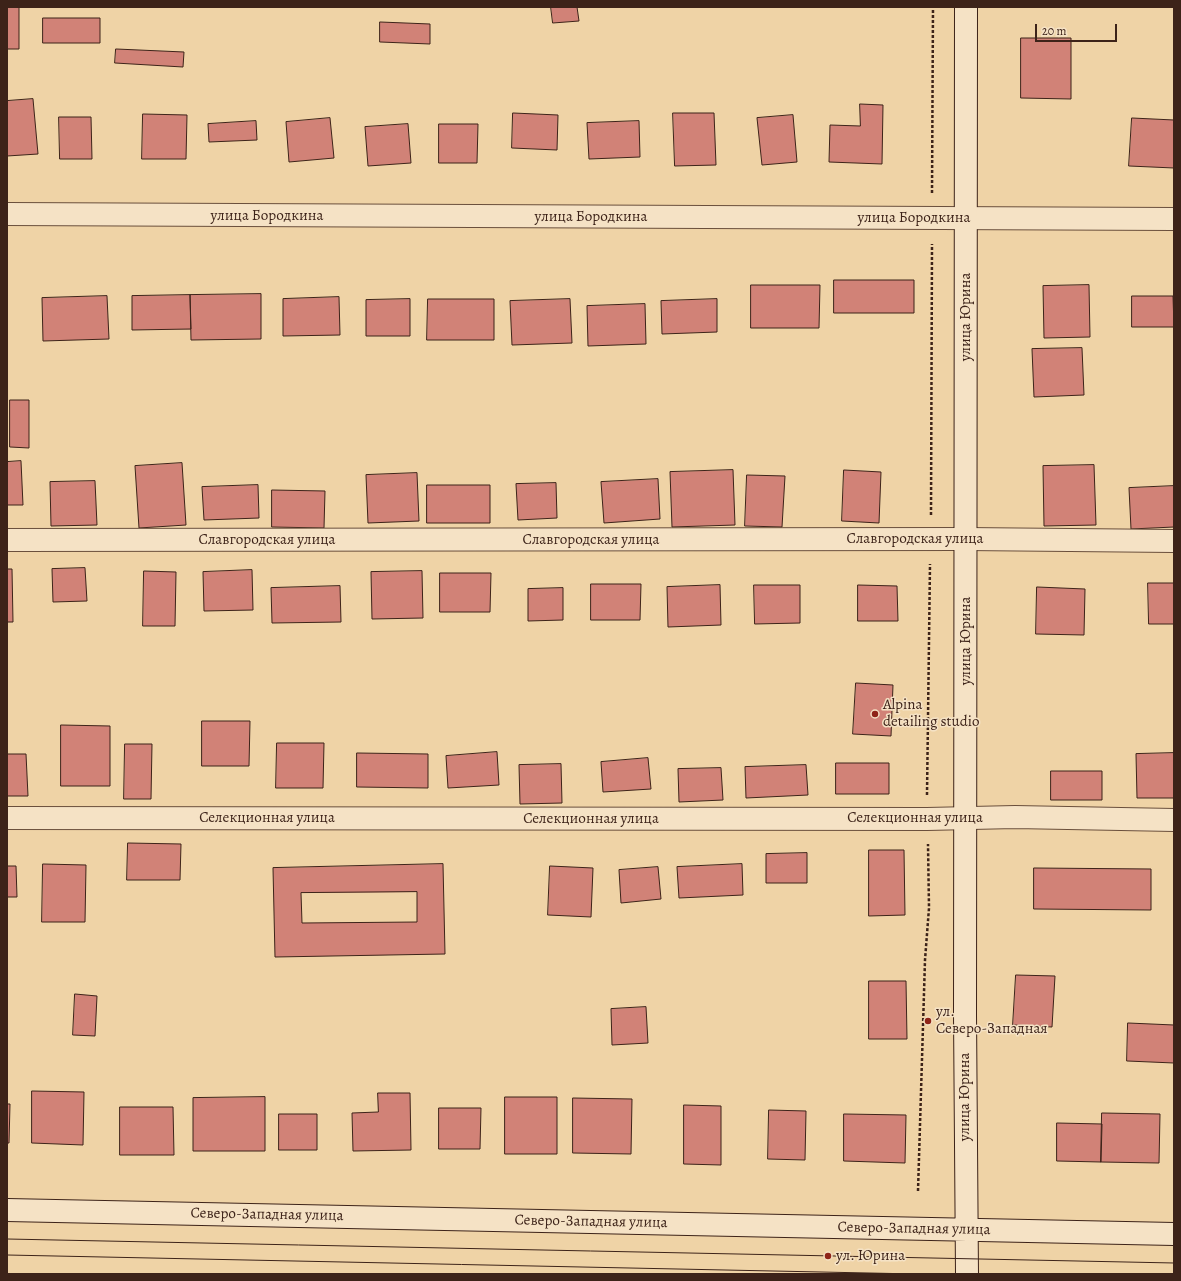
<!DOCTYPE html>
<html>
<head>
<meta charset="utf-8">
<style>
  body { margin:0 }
  #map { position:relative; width:1181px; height:1281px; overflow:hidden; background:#efd3a6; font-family:Alegreya,serif }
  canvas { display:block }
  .frame { position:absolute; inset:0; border:8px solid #3d2319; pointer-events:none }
  .scale { position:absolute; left:1035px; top:24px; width:82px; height:18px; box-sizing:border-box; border:2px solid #3d2319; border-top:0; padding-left:5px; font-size:12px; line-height:14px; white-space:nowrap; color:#3d2319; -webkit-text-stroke:3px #f5e2c5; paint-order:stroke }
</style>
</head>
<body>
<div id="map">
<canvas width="1181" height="1281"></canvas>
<div class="frame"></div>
<div class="scale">20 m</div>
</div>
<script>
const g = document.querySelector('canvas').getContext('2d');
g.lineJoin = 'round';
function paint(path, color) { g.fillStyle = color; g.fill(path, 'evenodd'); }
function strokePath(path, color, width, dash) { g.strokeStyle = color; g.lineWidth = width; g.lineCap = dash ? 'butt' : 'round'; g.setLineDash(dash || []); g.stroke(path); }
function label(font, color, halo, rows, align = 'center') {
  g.font = font + ' Alegreya,serif'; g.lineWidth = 3; g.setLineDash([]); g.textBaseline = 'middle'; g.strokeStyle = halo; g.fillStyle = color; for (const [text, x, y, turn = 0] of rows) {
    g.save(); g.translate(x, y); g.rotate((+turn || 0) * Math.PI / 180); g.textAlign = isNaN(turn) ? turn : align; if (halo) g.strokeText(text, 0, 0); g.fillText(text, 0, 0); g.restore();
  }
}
const building = new Path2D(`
  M7 7H19V49H7Z
  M551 7H577L579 21 553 23Z
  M43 18H100V43H43Z
  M380 22 430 24V44L380 42Z
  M1021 38H1071V99L1021 98Z
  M116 49 184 52 183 67 115 63Z
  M33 99 38 154 7 156V101Z
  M860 104 883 105 882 164 829 162 830 125 860 126Z
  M513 113 558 115 557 150 512 148Z
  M673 113H714L716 165 675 166Z
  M143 114 187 115 186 159H142Z
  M793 115 797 162 762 165 757 118Z
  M59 117H91L92 159H60Z
  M330 118 334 158 289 162 286 122Z
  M1132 118 1174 120V168L1129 166Z
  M256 121 257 140 209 142 208 124Z
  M639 121 640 157 589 159 587 123Z
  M408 124 411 163 368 166 365 127Z
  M439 124H478L477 163H439Z
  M834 280H914V313H834Z
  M751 285H820L819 328H751Z
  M1089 285 1090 337 1044 338 1043 286Z
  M261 294V339L191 340 190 295Z
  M190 295 191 329 132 330V296Z
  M107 296 109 339 43 341 42 298Z
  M1132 296H1173L1174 327H1132Z
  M339 297 340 335 283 336V299Z
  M410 299V336H366V300Z
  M428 299H494V340H427Z
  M570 299 572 343 512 345 510 301Z
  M717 299V332L662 334 661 301Z
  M645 304 646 344 588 346 587 306Z
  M1082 348 1084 395 1034 397 1032 349Z
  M10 400H29V448L10 447Z
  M21 461 23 505H7V462Z
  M182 463 186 525 139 528 135 466Z
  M1094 465 1096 525 1044 526 1043 466Z
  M733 470 735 525 672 527 670 472Z
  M844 470 881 472 879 523 842 521Z
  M417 473 419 521 368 523 366 475Z
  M747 475 785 476 782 527 745 526Z
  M658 479 660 519 604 523 601 482Z
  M95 481 97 525 51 526 50 482Z
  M556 483 557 518 518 520 516 484Z
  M258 485 259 518 204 520 202 487Z
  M427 485H490V523H427Z
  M1174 486V527L1131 529 1129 488Z
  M272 490 325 491 324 528 272 527Z
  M85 568 87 601 53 602 52 569Z
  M7 569H12L13 622H7Z
  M252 570 253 610 204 611 203 572Z
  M144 571 176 572 175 626H143Z
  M422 571 423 618 372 619 371 572Z
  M440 573H491L490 612H440Z
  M1148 583H1174V624H1149Z
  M591 584H641L640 620H591Z
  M720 585 721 625 668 627 667 587Z
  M754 585H800V623L755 624Z
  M858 585 897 586 898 621H858Z
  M340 586 341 622 272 623 271 588Z
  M1037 587 1085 589 1084 635 1036 634Z
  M563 588V620L528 621V589Z
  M856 683 893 685 891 736 853 734Z
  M202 721H250L249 766H202Z
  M61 725 110 726V786H61Z
  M277 743H324L323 788H276Z
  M125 744H152L151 799H124Z
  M497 752 499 785 448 788 446 756Z
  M357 753 428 754V788L357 787Z
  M1174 753V798H1137L1136 754Z
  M7 754H26L28 796H7Z
  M648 758 651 789 603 792 601 762Z
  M836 763H889V794H836Z
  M561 764 562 803 520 804 519 765Z
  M806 765 808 795 746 798 745 767Z
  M721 768 723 800 679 802 678 769Z
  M1051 771H1102V800H1051Z
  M128 843 181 844 180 880H127Z
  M869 850H904L905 915 869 916Z
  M807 853V883H766V854Z
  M43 864 86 865 85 922H42Z
  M443 864 445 954 275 957 273 868ZM417 892V922L302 923 301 893Z
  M742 864 743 895 679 898 677 867Z
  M7 866H16L17 897H7Z
  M550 866 593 868 591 917 548 915Z
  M658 867 661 899 621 903 619 870Z
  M1034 868 1151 869V910L1034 909Z
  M1016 975 1055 976 1052 1027 1013 1025Z
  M869 981H906L907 1039H869Z
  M75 994 97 996 95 1036 73 1035Z
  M646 1007 648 1043 612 1045 611 1009Z
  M1128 1023 1174 1025V1063L1127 1061Z
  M32 1091 84 1092 83 1145 32 1143Z
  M378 1093H410L411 1150 353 1151 352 1113 378 1112Z
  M265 1097V1151H193V1098Z
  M505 1097H557V1154H505Z
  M573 1098 632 1099 631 1154 573 1153Z
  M7 1104H10L9 1143H7Z
  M684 1105 721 1106V1165L684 1164Z
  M120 1107H173L174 1155H120Z
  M439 1108H481L480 1149H439Z
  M769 1110 806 1111 805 1160 768 1159Z
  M1102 1113 1160 1114 1159 1163 1101 1162Z
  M279 1114H317V1150H279Z
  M844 1114 906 1115 905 1163 844 1161Z
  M1057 1123 1102 1124 1101 1162 1057 1161Z`);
paint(building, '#d18277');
strokePath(building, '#3d2319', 1);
const minor = new Path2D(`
  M7 214 1174 219
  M7 540 966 539 1174 541
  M7 818 927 819 1015 817 1174 820`);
const secondary = new Path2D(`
  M966 7 965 1015 967 1274
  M7 1210 1174 1234`);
strokePath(minor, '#6a4f3c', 24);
strokePath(secondary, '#3d2319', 24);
strokePath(new Path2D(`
  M932 193 933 7
  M931 515 932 244
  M927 795 930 564
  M918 1191 925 960 929 908 928 844`), '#3d2319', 2.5, [3, 2]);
strokePath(minor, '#f5e2c5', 22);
strokePath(secondary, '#f5e2c5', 22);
strokePath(new Path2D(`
  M7 1239 1174 1263
  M7 1255 916 1274`), '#3d2319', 1);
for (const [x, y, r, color] of [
  [875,714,4,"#8f2418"],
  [928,1021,4,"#8f2418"],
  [828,1256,4,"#8f2418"]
]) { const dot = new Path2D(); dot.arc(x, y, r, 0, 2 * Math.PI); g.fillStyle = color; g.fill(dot); strokePath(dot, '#f5e2c5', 1.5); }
label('15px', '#3d2319', '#f5e2c5', [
  ["улица Бородкина",267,216],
  ["улица Бородкина",591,217],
  ["улица Бородкина",914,218],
  ["улица Юрина",966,317,-90],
  ["Славгородская улица",915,539],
  ["Славгородская улица",267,540],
  ["Славгородская улица",591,540],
  ["улица Юрина",966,641,-90],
  ["Селекционная улица",267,818],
  ["Селекционная улица",915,818],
  ["Селекционная улица",591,819],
  ["улица Юрина",965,1097,-90],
  ["Северо-Западная улица",267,1215,1],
  ["Северо-Западная улица",591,1222,1],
  ["Северо-Западная улица",914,1229,1]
]);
label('15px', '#3d2319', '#f5e2c5', [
  ["Alpina",883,705],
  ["detailing studio",883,722],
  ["ул.",936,1012],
  ["Северо-Западная",936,1029],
  ["ул. Юрина",836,1256]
], 'left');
</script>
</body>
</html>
